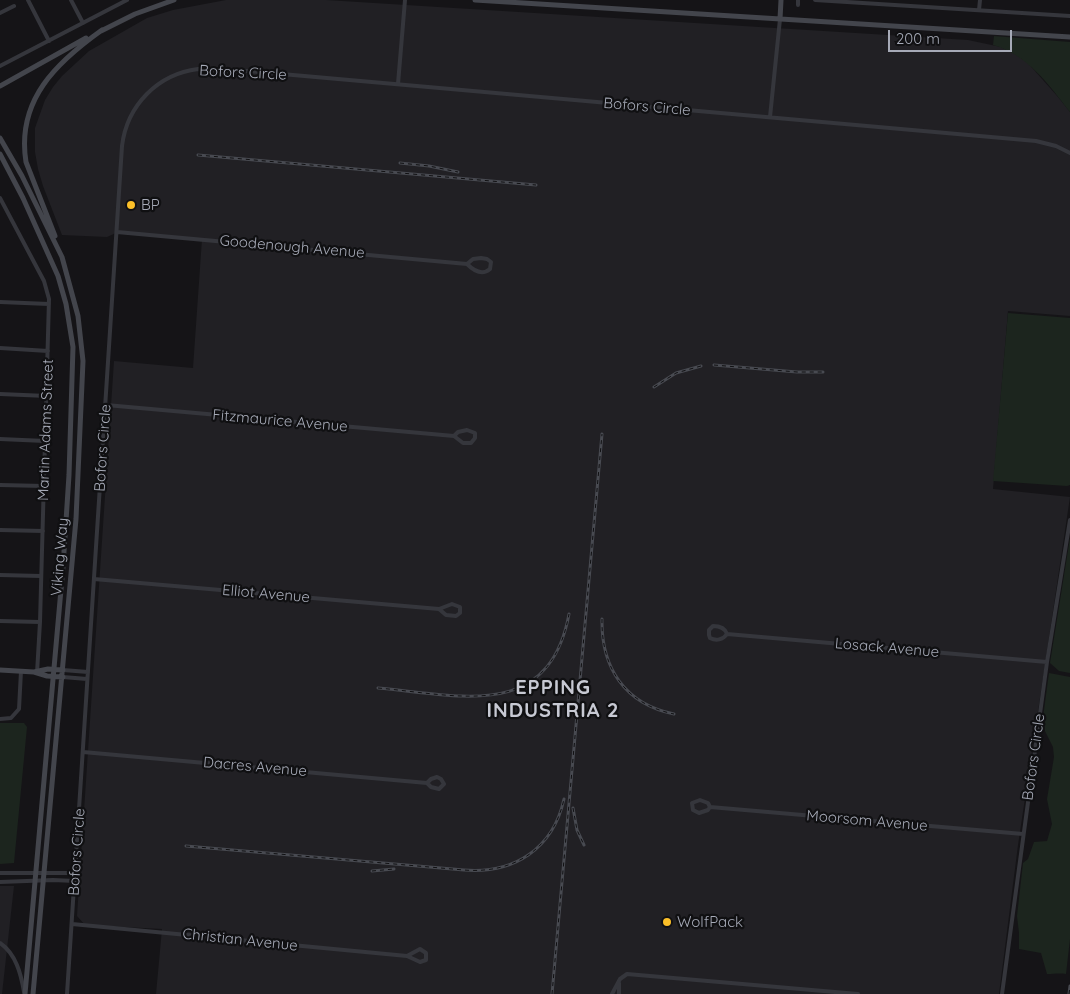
<!DOCTYPE html>
<html>
<head>
<meta charset="utf-8">
<style>
  body { margin:0 }
  #map { position:relative; width:1070px; height:994px; overflow:hidden; background:#151417; font-family:Quicksand,sans-serif }
  canvas { display:block }
  .scale { position:absolute; left:888px; top:30px; width:124px; height:22px; box-sizing:border-box; border:2px solid #a6aab7; border-top:0; padding-left:6px; font-size:15px; line-height:18px; white-space:nowrap; color:#a6aab7; -webkit-text-stroke:4px #101012; paint-order:stroke }
</style>
</head>
<body>
<div id="map">
<canvas width="1070" height="994"></canvas>
<div class="scale">200 m</div>
</div>
<script>
const g = document.querySelector('canvas').getContext('2d');
g.lineJoin = 'round';
function paint(path, color) { g.fillStyle = color; g.fill(path, 'evenodd'); }
function strokePath(path, color, width, dash) { g.strokeStyle = color; g.lineWidth = width; g.lineCap = dash ? 'butt' : 'round'; g.setLineDash(dash || []); g.stroke(path); }
function label(font, color, halo, rows, align = 'center') {
  g.font = font + ' Quicksand,sans-serif'; g.lineWidth = 4.5; g.setLineDash([]); g.textBaseline = 'middle'; g.strokeStyle = halo; g.fillStyle = color; for (const [text, x, y, turn = 0] of rows) {
    g.save(); g.translate(x, y); g.rotate((+turn || 0) * Math.PI / 180); g.textAlign = isNaN(turn) ? turn : align; if (halo) g.strokeText(text, 0, 0); g.fillText(text, 0, 0); g.restore();
  }
}
paint(new Path2D(`
  M226 0H326L968 40 1001 47 1015 54 1027 62 1058 97 1070 112V316L1008 311 993 489 1070 497 1018 845 999 994H156L162 929 85 925 77 916 114 361 193 368 202 239 118 232 107 237 62 235 43 186 38 169 35 152V128L45 100 53 87 62 76 89 51 147 18 173 10Z
  M0 886H14L2 994H0Z`), '#212024');
paint(new Path2D(`
  M994 36 1070 42V112C1049 85 1028 55 993 45Z
  M1008 313 1070 318V485L1067 486 993 481Z
  M1070 538V673L1059 671 1050 663Z
  M1049 673 1070 677V939L1066 974C1059 973 1054 974 1047 974L1041 953 1019 949V933L1017 916 1023 863 1028 859 1034 842 1047 841 1052 824 1047 799 1054 757 1053 747 1042 725Z
  M0 723H24L27 727 14 863 0 864Z`), '#1c251e');
strokePath(new Path2D(`
  M28 0 49 41
  M71 0 83 23
  M815 0 1070 16
  M798 5V0
  M979 10 980 0
  M0 13 14 6
  M0 66 127 0
  M398 84 405 0
  M770 117 780 19
  M0 198 44 281 49 299 40 622 37 673
  M117 232 467 264
  M481 258 487 259 491 262 490 269C482 276 473 270 467 264L473 259Z
  M0 302 49 304
  M0 348 48 351
  M0 394 47 396
  M106 405 454 436
  M467 430 475 433V438L471 443H463L454 436 458 432Z
  M0 439 45 441
  M0 485 44 486
  M0 530 43 531
  M0 575 41 576
  M94 579 439 609
  M452 604 460 607V613L456 616 446 615 439 609Z
  M0 621 40 622
  M713 626C720 626 725 628 727 634 723 640 716 641 710 638L709 635V630Z
  M727 634 1047 662
  M63 670 88 672
  M63 677 87 679
  M0 719 11 718 19 709 21 671
  M83 752 427 783
  M437 777 441 779 444 784 439 789 431 787 427 783 431 779Z
  M700 800 708 803 710 807 708 810 699 813 693 810 692 803Z
  M710 807 1023 834
  M0 873H75
  M0 882 53 880 75 881
  M72 924 407 956 420 962 426 960V953L420 949 407 956
  M0 943C16 954 21 974 24 992
  M619 983V994
  M67 994 122 146C127 105 158 74 198 69L248 71 1036 141 1056 146 1070 153
  M612 994 620 979 627 974 858 994
  M1002 994 1047 662 1070 520`), '#35363c', 4);
strokePath(new Path2D(`
  M475 0 1070 37
  M780 19 781 0
  M101 31 135 14 174 0
  M0 86 86 38
  M0 138 22 176 62 257 78 316 83 361 76 519 33 994
  M0 154 23 198 58 276 66 304 73 347 69 475 63 567 25 994
  M55 236 26 162C16 100 57 62 102 30
  M0 670 34 672 48 669 63 670
  M34 672 47 676 63 677`), '#43454c', 5);
const rail = new Path2D(`
  M198 155 536 185
  M400 163 429 166 458 172
  M714 365 797 372H823
  M654 387 676 373 701 366
  M602 619C601 668 625 704 674 714
  M378 688C459 695 549 722 569 614
  M573 808 577 830 584 845
  M186 846 464 870C514 874 553 849 564 799
  M372 871 394 869
  M552 994 602 434
  M1069 994 1070 986`);
strokePath(rail, '#484a51', 3);
strokePath(rail, '#101012', 1, [4]);
for (const [x, y, r, color] of [
  [131,205,5,"#fbbf28"],
  [667,922,5,"#fbbf28"]
]) { const dot = new Path2D(); dot.arc(x, y, r, 0, 2 * Math.PI); g.fillStyle = color; g.fill(dot); strokePath(dot, '#101012', 2); }
label('15px', '#a6aab7', '#101012', [
  ["Bofors Circle",243,73,3],
  ["Bofors Circle",647,107,5],
  ["Goodenough Avenue",292,247,5],
  ["Fitzmaurice Avenue",280,421,5],
  ["Martin Adams Street",46,430,-88],
  ["Bofors Circle",103,448,-86],
  ["Viking Way",60,557,-85],
  ["Elliot Avenue",266,594,5],
  ["Losack Avenue",887,648,5],
  ["Bofors Circle",1034,757,-82],
  ["Dacres Avenue",255,767,5],
  ["Moorsom Avenue",867,821,5],
  ["Bofors Circle",77,852,-86],
  ["Christian Avenue",240,940,6]
]);
label('15px', '#a6aab7', '#101012', [
  ["BP",141,205],
  ["WolfPack",677,922]
], 'left');
g.letterSpacing = '1px';
label('bold 20px', '#c7c9d3', '#101012', [
  ["EPPING",553,688],
  ["INDUSTRIA 2",553,711]
]);
g.letterSpacing = '0px';
</script>
</body>
</html>
